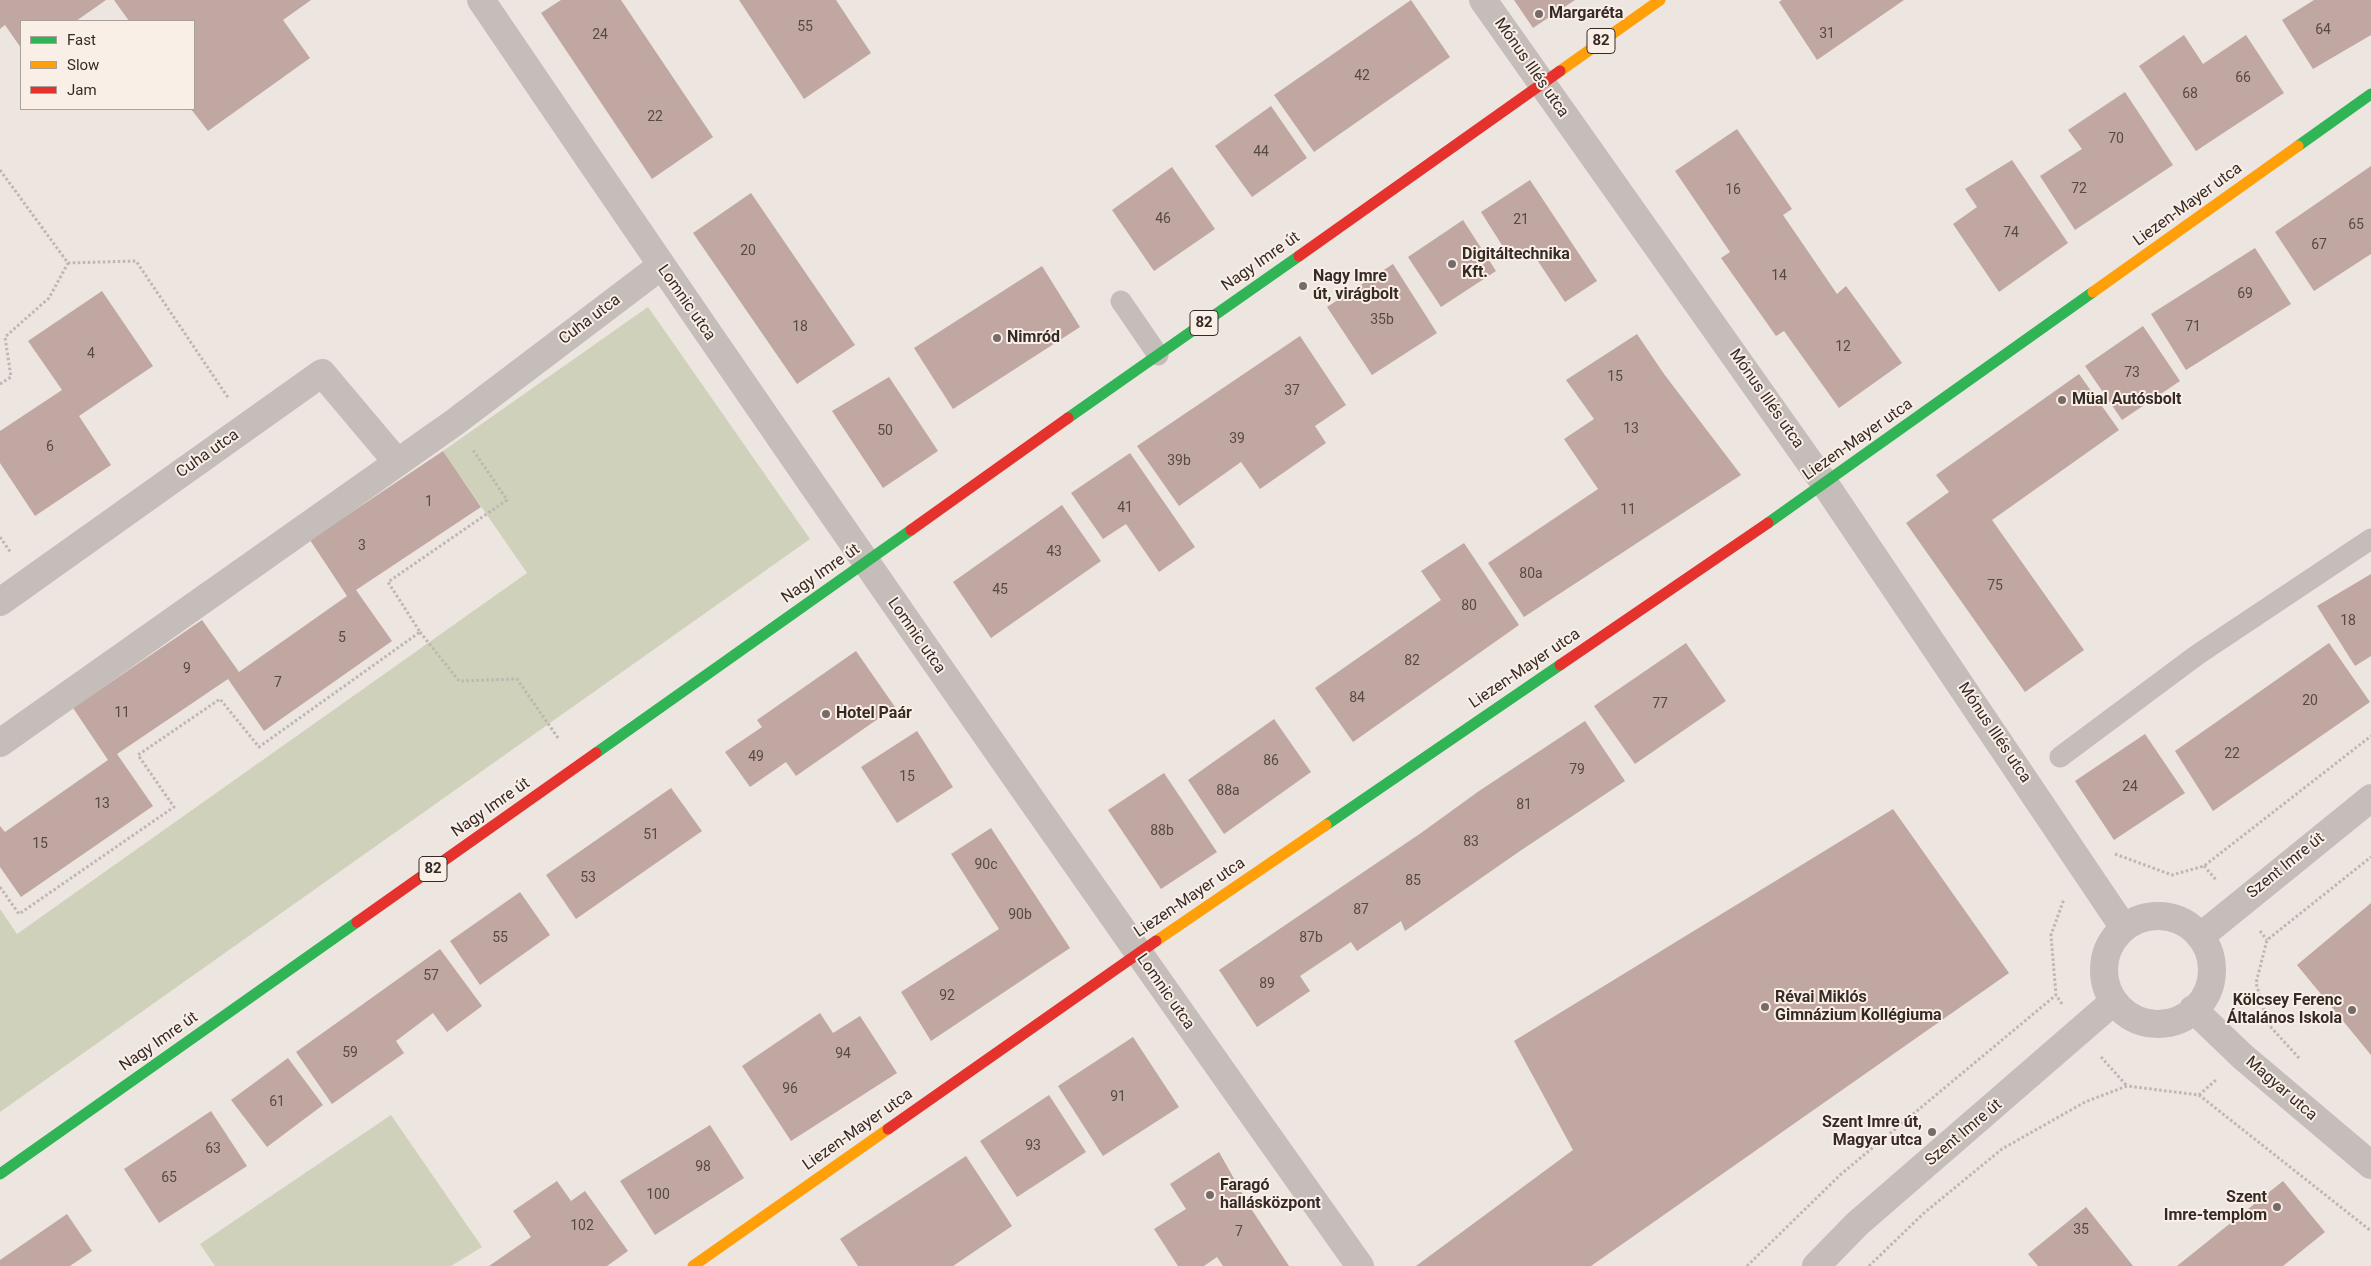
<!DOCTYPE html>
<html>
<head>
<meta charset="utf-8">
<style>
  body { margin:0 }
  #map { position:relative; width:2371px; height:1266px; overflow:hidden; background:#ece5e0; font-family:Roboto,sans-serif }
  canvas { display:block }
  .legend { position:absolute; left:20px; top:20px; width:175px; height:90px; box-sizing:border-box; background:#f9efe6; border:1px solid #aba09a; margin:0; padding:6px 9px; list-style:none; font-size:15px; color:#362a27 }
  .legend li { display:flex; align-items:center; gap:10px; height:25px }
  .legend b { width:25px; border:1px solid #aba09a }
</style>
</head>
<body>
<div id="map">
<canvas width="2371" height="1266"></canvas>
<ul class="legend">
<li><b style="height:6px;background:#30b455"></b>Fast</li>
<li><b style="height:6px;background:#ff9f0a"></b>Slow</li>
<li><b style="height:6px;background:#e5322d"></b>Jam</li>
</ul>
</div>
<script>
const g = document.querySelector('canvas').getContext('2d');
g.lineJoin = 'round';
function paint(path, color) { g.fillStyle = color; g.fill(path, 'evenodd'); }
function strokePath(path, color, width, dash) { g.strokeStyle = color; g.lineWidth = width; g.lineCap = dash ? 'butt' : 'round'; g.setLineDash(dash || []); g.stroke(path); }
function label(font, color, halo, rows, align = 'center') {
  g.font = font + ' Roboto,sans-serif'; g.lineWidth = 4; g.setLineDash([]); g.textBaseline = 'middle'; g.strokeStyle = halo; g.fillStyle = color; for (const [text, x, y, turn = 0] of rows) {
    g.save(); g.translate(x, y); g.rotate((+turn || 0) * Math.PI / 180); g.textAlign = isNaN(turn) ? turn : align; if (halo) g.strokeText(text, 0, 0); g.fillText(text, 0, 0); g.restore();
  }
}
paint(new Path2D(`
  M648 307 810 539 0 1112V909L17 934 527 573 443 451Z
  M391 1115 482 1247 451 1266H215L200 1244Z`), '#cfd1ba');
paint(new Path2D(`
  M0 0H106L76 21H21V48L5 25 0 29Z
  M114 0H311L283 20 310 58 208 131 191 109H194V21H129Z
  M561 0H621L713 137 652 179 541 13Z
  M739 0H836L871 53 804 99Z
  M1411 0 1450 57 1314 152 1274 95Z
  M1514 0H1575L1533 28Z
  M1782 0H1904L1817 60 1779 2Z
  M2314 0H2371V35L2313 69 2282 20Z
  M2184 35 2203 64 2246 35 2284 93 2196 151 2139 66Z
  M2125 92 2173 165 2075 230 2040 176 2082 149 2068 130Z
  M1271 106 1307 158 1252 197 1215 146Z
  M1737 129 1792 209 1783 215 1837 294 1846 286 1902 363 1839 408 1784 331 1776 336 1721 258 1730 252 1675 171Z
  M2012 160 2068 243 1999 292 1953 224 1977 207 1965 189Z
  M2371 166V254L2314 291 2275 232Z
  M1172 167 1215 229 1154 271 1112 210Z
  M1530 180 1597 281 1565 302 1530 249 1512 261 1481 212Z
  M751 193 855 345 797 384 693 233Z
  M1463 220 1496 271 1441 307 1408 257Z
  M2255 248 2291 304 2186 370 2151 314Z
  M1393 264 1437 333 1372 375 1327 307Z
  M1042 266 1080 327 953 409 914 348Z
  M102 291 153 366 79 416 111 465 35 516 0 463V431L62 390 28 341Z
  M2143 326 2180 381 2122 420 2085 366Z
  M1637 334 1664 374 1741 475 1524 617 1488 563 1598 489 1564 439 1594 419 1566 380Z
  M1300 336 1346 405 1315 426 1326 443 1260 489 1241 462 1179 506 1137 446Z
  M2079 374 2119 430 1992 520 2084 650 2025 692 1906 523 1949 492 1936 475Z
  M889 377 938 451 883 488 832 411Z
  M443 451 481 507 356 590 392 641 264 731 228 679 117 754 153 806 21 897 0 867V826L5 832 108 760 73 708 202 620 239 672 347 596 310 540Z
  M1130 453 1195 547 1159 572 1126 524 1103 539 1071 493Z
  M1062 505 1101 561 991 638 953 582Z
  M1464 543 1519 625 1353 742 1315 688 1441 600 1421 571Z
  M2371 574V656L2355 666 2317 606Z
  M1686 643 1726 701 1635 764 1594 706Z
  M2329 643 2370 702 2213 811 2175 751Z
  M856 651 895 707 796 776 786 762 750 787 725 752 762 727 757 720Z
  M1274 719 1311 772 1224 834 1188 780Z
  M1585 721 1625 781 1520 851 1405 931 1401 921 1357 951 1351 942 1300 976 1310 991 1257 1027 1219 970 1421 833 1479 791Z
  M917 731 953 787 897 823 861 767Z
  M2145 734 2185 793 2114 840 2075 781Z
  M1164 773 1217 852 1161 889 1108 810Z
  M671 788 702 831 576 919 546 875Z
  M1893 809 2009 973 1591 1266H1416L1573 1150 1514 1041Z
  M991 828 1070 948 931 1041 901 992 999 929 951 854Z
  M520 892 550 935 480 985 450 941Z
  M2371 903V1055L2297 965Z
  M440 949 482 1006 447 1032 433 1013 396 1041 404 1053 332 1104 296 1052Z
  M820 1013 833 1033 860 1016 897 1073 791 1141 742 1066Z
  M1133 1037 1179 1107 1103 1156 1058 1086Z
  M288 1058 323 1105 267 1147 231 1100Z
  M1049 1095 1086 1152 1017 1197 980 1141Z
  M211 1111 247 1166 159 1223 124 1169Z
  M710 1125 744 1178 655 1235 620 1181Z
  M1219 1152 1250 1207 1289 1266H1223L1217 1257 1204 1266H1178L1154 1229 1186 1209 1170 1184Z
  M966 1156 1012 1226 953 1266H858L840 1239Z
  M557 1181 571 1201 585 1191 628 1251 607 1266H489L531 1237 513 1211Z
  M2283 1181 2325 1232 2283 1266H2177Z
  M2086 1207 2133 1266H2038L2028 1254Z
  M67 1214 92 1251 70 1266H0V1260Z`), '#c0a7a1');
strokePath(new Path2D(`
  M0 170 68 263 136 261 229 399
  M0 384 11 377 5 337 49 298 68 263
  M0 537 11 553
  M420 632 459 681 517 679 558 738
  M2115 854 2172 875 2204 866 2371 736
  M2204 866 2217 881
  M0 887 19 914 174 807 138 755 220 699 259 747 420 632 388 582 507 500 473 450
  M2260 931 2267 940
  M2062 1004 2056 995 2051 935 2064 899
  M2101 1057 2127 1086
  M2299 1058 2268 1024 2256 983 2267 940 2371 857
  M2199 1095 2217 1079
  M1747 1266 1840 1175 2056 995
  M1869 1266 1924 1213 2002 1149 2085 1102 2127 1086 2199 1095 2371 1231`), '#beb6b1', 3, [2.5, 2.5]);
strokePath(new Path2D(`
  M1121 301 1158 355
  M2060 757 2197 655 2371 539`), '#c5bdb9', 21);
strokePath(new Path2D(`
  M481 0C769 425 1062 847 1360 1266
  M1483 0 1825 484 2124 928
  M0 602 322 373 397 462
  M0 743 455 422 661 266
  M2104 970a54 54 0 1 1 108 0a54 54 0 1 1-108 0Z
  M2201 936 2371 798
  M2193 1009 2242 1056 2371 1165
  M1816 1266 1857 1224 2113 1002`), '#c5bdb9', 28);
strokePath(new Path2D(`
  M2298 146 2371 94
  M1068 418 1299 256
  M1768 523 2093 292
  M596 753 911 530
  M1326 825 1560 665
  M0 1174 357 922`), '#30b455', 11);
strokePath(new Path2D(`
  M1560 71 1660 0
  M2093 292 2298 146
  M1156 941 1326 825
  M693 1266 888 1129`), '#ff9f0a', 11);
strokePath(new Path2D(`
  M1299 256 1560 71
  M911 530 1068 418
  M1560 665 1768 523
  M357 922 596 753
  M888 1129 1156 941`), '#e5322d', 11);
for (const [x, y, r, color] of [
  [1539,14,5,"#766b68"],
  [1452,264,5,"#766b68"],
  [1303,286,5,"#766b68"],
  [997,338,5,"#766b68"],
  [2062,400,5,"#766b68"],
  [826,714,5,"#766b68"],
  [1765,1007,5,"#766b68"],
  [2352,1010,5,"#766b68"],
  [1932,1132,5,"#766b68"],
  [1210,1195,5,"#766b68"],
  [2277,1207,5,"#766b68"]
]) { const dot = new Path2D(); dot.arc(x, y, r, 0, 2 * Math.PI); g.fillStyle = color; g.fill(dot); strokePath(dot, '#f9efe6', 2); }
label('14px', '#584946', null, [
  ["55",805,27],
  ["64",2323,30],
  ["31",1827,34],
  ["24",600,35],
  ["42",1362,76],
  ["66",2243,78],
  ["68",2190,94],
  ["22",655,117],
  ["70",2116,139],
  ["44",1261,152],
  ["72",2079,189],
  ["16",1733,190],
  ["46",1163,219],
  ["21",1521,220],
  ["65",2356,225],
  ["74",2011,233],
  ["67",2319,245],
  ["20",748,251],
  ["14",1779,276],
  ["69",2245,294],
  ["35b",1382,320],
  ["18",800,327],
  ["71",2193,327],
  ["12",1843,347],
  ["4",91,354],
  ["73",2132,373],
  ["15",1615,377],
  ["37",1292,391],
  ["13",1631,429],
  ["50",885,431],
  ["39",1237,439],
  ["6",50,447],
  ["39b",1179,461],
  ["1",429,502],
  ["41",1125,508],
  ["11",1628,510],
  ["3",362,546],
  ["43",1054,552],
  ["80a",1531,574],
  ["75",1995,586],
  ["45",1000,590],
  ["80",1469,606],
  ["18",2348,621],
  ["5",342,638],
  ["82",1412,661],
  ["9",187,669],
  ["7",278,683],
  ["84",1357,698],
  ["20",2310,701],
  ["77",1660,704],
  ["11",122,713],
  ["22",2232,754],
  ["49",756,757],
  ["86",1271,761],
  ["79",1577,770],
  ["15",907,777],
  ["24",2130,787],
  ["88a",1228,791],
  ["13",102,804],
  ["81",1524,805],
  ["88b",1162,831],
  ["51",651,835],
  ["83",1471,842],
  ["15",40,844],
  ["90c",986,865],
  ["53",588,878],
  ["85",1413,881],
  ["87",1361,910],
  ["90b",1020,915],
  ["55",500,938],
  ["87b",1311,938],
  ["57",431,976],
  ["89",1267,984],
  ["92",947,996],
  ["59",350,1053],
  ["94",843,1054],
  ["96",790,1089],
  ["91",1118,1097],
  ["61",277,1102],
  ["93",1033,1146],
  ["63",213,1149],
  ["98",703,1167],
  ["65",169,1178],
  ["100",658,1195],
  ["102",582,1226],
  ["35",2081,1230],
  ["7",1239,1232]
]);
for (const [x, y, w] of [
  [1601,41,28],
  [1204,323,28],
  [433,869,28]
]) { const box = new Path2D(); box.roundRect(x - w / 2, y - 12.5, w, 25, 4); g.fillStyle = '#f9efe6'; g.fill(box); strokePath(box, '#362a27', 1); }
label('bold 15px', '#362a27', null, [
  ["82",1601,41],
  ["82",1204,323],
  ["82",433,869]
]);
label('bold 16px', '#362a27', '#f9efe6', [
  ["Margaréta",1549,14],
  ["Digitáltechnika",1462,255],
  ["Kft.",1462,273],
  ["Nagy Imre",1313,277],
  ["út, virágbolt",1313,295],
  ["Nimród",1007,338],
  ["Müal Autósbolt",2072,400],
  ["Hotel Paár",836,714],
  ["Révai Miklós",1775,998],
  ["Gimnázium Kollégiuma",1775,1016],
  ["Kölcsey Ferenc",2342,1001,"right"],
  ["Általános Iskola",2342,1019,"right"],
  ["Szent Imre út,",1922,1123,"right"],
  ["Magyar utca",1922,1141,"right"],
  ["Faragó",1220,1186],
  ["hallásközpont",1220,1204],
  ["Szent",2267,1198,"right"],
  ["Imre-templom",2267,1216,"right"]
], 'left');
label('16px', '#362a27', '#f9efe6', [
  ["Mónus Illés utca",1531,68,55],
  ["Liezen-Mayer utca",2188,205,-36],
  ["Nagy Imre út",1261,262,-35],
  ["Lomnic utca",686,303,55],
  ["Cuha utca",590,320,-37],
  ["Mónus Illés utca",1766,399,55],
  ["Liezen-Mayer utca",1858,440,-35],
  ["Cuha utca",208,454,-35],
  ["Nagy Imre út",821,574,-35],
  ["Lomnic utca",916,636,55],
  ["Liezen-Mayer utca",1525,669,-34],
  ["Mónus Illés utca",1994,733,56],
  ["Nagy Imre út",491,808,-35],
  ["Szent Imre út",2286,866,-39],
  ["Liezen-Mayer utca",1190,898,-34],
  ["Lomnic utca",1165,992,55],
  ["Nagy Imre út",159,1042,-35],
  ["Magyar utca",2281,1089,41],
  ["Liezen-Mayer utca",858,1130,-35],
  ["Szent Imre út",1964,1133,-40]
]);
</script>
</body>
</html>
